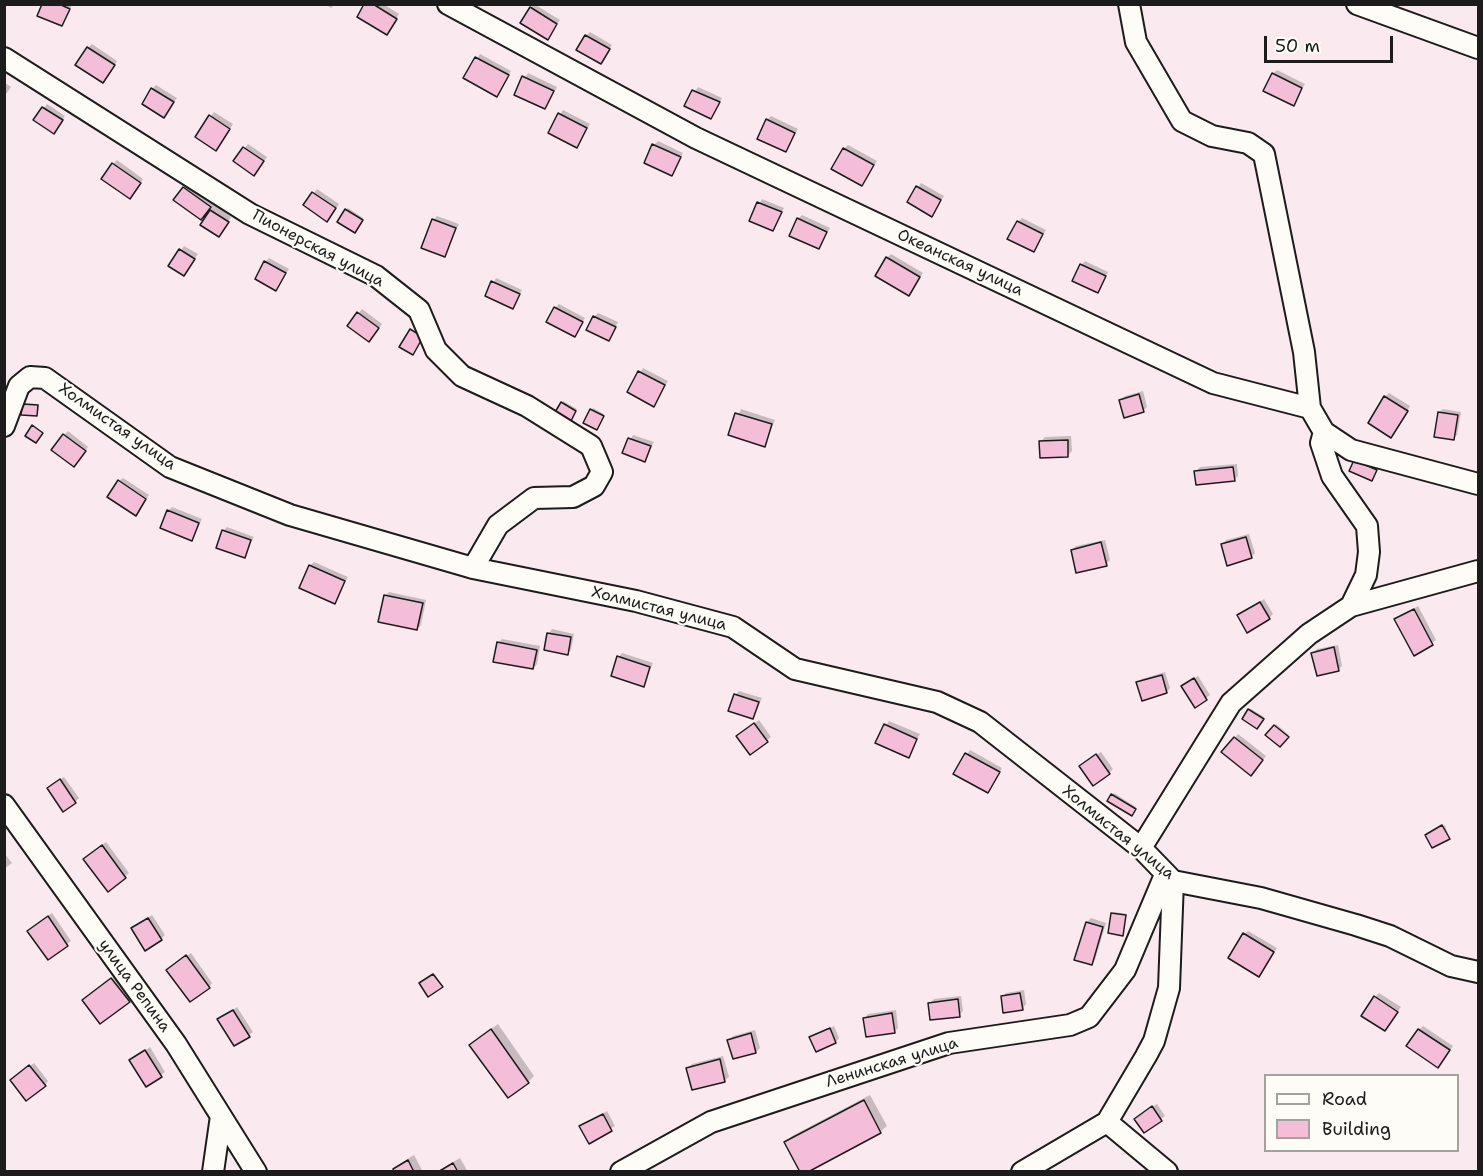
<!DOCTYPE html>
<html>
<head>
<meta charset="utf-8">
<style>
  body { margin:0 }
  #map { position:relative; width:1483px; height:1176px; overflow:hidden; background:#fae9ee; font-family:"Shantell Sans",sans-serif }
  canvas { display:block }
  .frame { position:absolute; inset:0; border:6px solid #1c1c1c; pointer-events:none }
  .legend { position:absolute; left:1264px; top:1074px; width:195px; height:78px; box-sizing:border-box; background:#fdfcf7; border:2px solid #a3a29f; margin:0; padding:8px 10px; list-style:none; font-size:18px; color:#1c1c1c }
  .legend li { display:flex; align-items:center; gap:12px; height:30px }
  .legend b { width:30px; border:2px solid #a3a29f }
  .scale { position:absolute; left:1264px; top:36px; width:129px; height:27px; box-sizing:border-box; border:3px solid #1c1c1c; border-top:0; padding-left:8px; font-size:18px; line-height:21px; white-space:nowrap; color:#1c1c1c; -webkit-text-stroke:4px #fdfcf7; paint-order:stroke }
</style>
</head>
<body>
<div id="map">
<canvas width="1483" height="1176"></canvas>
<div class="frame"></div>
<ul class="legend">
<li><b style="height:8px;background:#fdfcf7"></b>Road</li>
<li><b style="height:16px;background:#f4bed8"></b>Building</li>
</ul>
<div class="scale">50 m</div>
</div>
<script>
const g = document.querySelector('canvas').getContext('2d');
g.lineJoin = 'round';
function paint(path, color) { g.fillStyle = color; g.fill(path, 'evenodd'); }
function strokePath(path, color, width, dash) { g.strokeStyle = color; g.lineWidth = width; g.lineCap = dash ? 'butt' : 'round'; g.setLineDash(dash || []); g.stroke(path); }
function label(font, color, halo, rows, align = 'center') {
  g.font = font + ' "Shantell Sans",sans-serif'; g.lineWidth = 4.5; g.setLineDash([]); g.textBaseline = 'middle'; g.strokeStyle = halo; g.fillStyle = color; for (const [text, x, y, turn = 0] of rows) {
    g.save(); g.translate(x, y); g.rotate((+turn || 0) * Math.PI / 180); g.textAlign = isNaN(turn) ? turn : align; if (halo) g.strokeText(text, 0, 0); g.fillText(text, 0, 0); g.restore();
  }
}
paint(new Path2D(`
  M44 4 72 5 62 24Z
  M325 4H335L331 8Z
  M366 4H383L399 14 390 30Z
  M534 4 560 20 547 38 531 8Z
  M590 32 612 45 601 62 586 36Z
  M92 44 117 61 107 78 88 48Z
  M480 54 511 71 497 95 465 78Z
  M1277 70 1305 84 1293 104 1273 74Z
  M528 73 557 87 545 108 516 94Z
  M4 82 11 87 4 97Z
  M156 85 177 98 164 116 152 89Z
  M698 87 722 98 711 117 686 106Z
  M47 104 65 116 57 128 35 120Z
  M563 110 590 124 577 146 550 132Z
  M214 112 233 124 220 145 211 116Z
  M771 116 798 129 786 150 767 120Z
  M658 141 683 153 672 174 654 145Z
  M248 144 267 157 258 170 235 161Z
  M848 145 877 161 862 184 844 149Z
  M117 160 143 179 134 193 113 164Z
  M921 183 944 196 932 215 909 202Z
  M188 184 231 217 222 231 202 224 212 210 201 218 184 188Z
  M317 189 339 204 331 216 305 205Z
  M762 199 784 208 773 229 751 220Z
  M348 208 363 218 356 230 339 221Z
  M802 215 830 228 819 247 798 219Z
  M437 216 459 224 444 255 433 220Z
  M1022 218 1046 230 1033 250 1018 222Z
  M184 246 198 254 187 270 170 265Z
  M891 254 923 273 909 294 887 258Z
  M269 258 289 269 276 289 265 262Z
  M1085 261 1108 272 1098 291 1081 265Z
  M496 278 522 290 512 307 487 295Z
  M559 304 585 318 574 336 555 308Z
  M362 309 382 324 372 337 349 326Z
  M598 313 618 322 609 339 594 317Z
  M643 368 668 381 654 405 629 392Z
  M1143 391 1147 407 1143 411 1121 400 1125 396Z
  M1389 393 1410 406 1395 432 1385 397Z
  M563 401 577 409 571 419 562 403Z
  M25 403 39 404 38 413 23 405Z
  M593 408 604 414 598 427 585 422Z
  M741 409 775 420 764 445 730 434Z
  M1443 409 1461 412 1457 435 1453 438 1439 412Z
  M68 431 88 447 78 462 64 435Z
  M633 435 654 442 645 460 624 452Z
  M1071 436 1072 451 1068 455 1041 441 1045 437Z
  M1357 459 1377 468 1372 479Z
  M1237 464 1238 476 1234 480 1196 471 1200 467Z
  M123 478 149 495 139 510 119 481Z
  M172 507 202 519 192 539 168 511Z
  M227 527 254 537 244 556 223 531Z
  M1249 534 1255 553 1251 557 1223 544 1226 540Z
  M1105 540 1110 560 1106 564 1072 550 1076 546Z
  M314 562 348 577 335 602 310 566Z
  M389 592 426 600 421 625 417 629 385 596Z
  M1264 599 1273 614 1269 618 1238 615Z
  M1418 606 1436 640 1414 654 1396 620Z
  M552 629 574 634 571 650 567 653 549 633Z
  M502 639 540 646 537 664 533 668 498 643Z
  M1338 645 1342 666 1338 670 1313 653 1317 649Z
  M622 653 653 663 643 685 619 657Z
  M1165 672 1170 688 1167 692 1138 683 1142 679Z
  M1198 676 1210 695 1196 706 1187 683Z
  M739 691 762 698 753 717 735 695Z
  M1251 709 1264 717 1259 726 1249 710Z
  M759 720 771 737 751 753 742 732Z
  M889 721 920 734 908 756 877 742Z
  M1276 724 1289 735 1280 745 1267 735Z
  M1238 734 1266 756 1255 770 1235 738Z
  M970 750 1002 768 988 792 955 773Z
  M1101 752 1113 769 1109 773 1085 762Z
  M64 777 79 798 75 802 53 784Z
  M1114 793 1136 807 1133 813 1109 800Z
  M1445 825 1449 837 1427 835Z
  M106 842 129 873 108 890 89 855Z
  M4 853 12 863 4 869Z
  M1114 912 1127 914 1122 934 1113 914Z
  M52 913 71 941 48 958 33 927Z
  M152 915 165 935 161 939 137 925Z
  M1091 918 1106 923 1095 960 1091 964 1076 959 1087 922Z
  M1248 931 1277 948 1259 975 1244 934Z
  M191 953 212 983 209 987 172 966Z
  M435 974 442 986 423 982Z
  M116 975 132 997 129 1001 87 997Z
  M1024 990 1026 1004 1023 1008 1002 997 1006 993Z
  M1379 993 1401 1007 1385 1029 1375 997Z
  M961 996 963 1011 959 1015 930 1003 934 999Z
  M237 1007 253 1032 249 1035 223 1016Z
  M896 1010 898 1028 894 1032 865 1018 868 1014Z
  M498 1024 534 1076 528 1082 477 1039Z
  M834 1026 839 1038 836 1042 811 1038Z
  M1423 1026 1453 1046 1438 1066 1419 1030Z
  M755 1030 760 1048 756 1052 734 1057 729 1040 733 1036Z
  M150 1047 165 1072 146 1085 131 1060Z
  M723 1056 729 1077 725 1080 688 1068 692 1064Z
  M34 1063 48 1081 45 1085 16 1076Z
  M870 1095 887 1126 880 1132 805 1172 786 1142 792 1136Z
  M1157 1104 1165 1116 1145 1131 1140 1115Z
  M607 1111 615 1126 589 1142 581 1127Z
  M414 1155 423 1172H396L395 1169 401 1163Z
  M460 1158 468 1172H436Z`), '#0003');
const building = new Path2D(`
  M42 4H59L70 9 62 26 37 16Z
  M364 4H373L397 19 387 35 357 17Z
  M530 7 557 24 548 40 520 23Z
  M585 35 610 49 601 64 576 50Z
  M87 47 115 65 103 83 75 65Z
  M475 57 509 75 497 97 463 78Z
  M1272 73 1302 88 1294 106 1263 91Z
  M522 76 554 91 545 109 514 95Z
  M151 88 174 102 164 118 142 104Z
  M692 90 720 102 711 119 684 106Z
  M42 107 63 120 54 134 33 120Z
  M558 113 587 128 577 148 548 133Z
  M209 115 230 129 216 151 195 137Z
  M766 119 795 133 786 152 757 139Z
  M652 144 681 157 672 176 644 163Z
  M243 147 264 161 254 176 233 161Z
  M843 148 874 165 862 186 831 169Z
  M112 163 141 183 130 199 101 179Z
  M916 186 941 200 932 217 907 202Z
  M183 187 211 207 201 220 173 200Z
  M312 192 336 208 327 222 303 205Z
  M757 202 782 212 773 231 749 221Z
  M345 209 363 220 355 233 337 222Z
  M210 210 229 222 219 237 200 225Z
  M797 218 827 232 819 249 789 236Z
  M432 219 456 228 445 257 421 248Z
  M1017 221 1043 234 1034 252 1007 239Z
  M179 249 195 259 184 276 168 266Z
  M886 257 920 277 909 296 875 276Z
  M264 261 286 273 276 291 255 279Z
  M1080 264 1106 276 1098 293 1072 281Z
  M491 281 520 294 513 309 485 296Z
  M554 307 583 322 575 337 546 322Z
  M357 312 379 328 369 342 347 326Z
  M593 316 616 327 609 341 586 330Z
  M410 329 423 337 413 355 399 347Z
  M638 371 665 385 654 407 627 392Z
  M1139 394 1144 412 1124 418 1119 400Z
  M1384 396 1408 411 1391 438 1368 423Z
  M561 402 576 411 570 423 554 414Z
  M22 404 38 405 37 416 21 415Z
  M590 409 604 416 597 430 583 423Z
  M1438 412 1458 415 1454 440 1434 437Z
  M735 413 772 424 765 447 728 435Z
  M32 425 43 433 36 443 25 436Z
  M63 434 86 451 74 467 51 450Z
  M628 438 651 446 645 462 622 453Z
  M1068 440V457L1040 458 1039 441Z
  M1354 460 1377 470 1372 481 1349 471Z
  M1233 467 1235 481 1196 485 1194 471Z
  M118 480 146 499 136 516 107 497Z
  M167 510 199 523 192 541 160 528Z
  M222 530 251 540 245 558 216 548Z
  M1246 537 1252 558 1227 566 1221 544Z
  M1101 542 1107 566 1076 573 1071 550Z
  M309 565 345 581 335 604 299 588Z
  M384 595 423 603 417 630 378 622Z
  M1260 602 1270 619 1247 633 1237 615Z
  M1414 609 1433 645 1414 656 1394 619Z
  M547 633 571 637 568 655 544 650Z
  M497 642 537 650 533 669 493 662Z
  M1334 647 1339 671 1317 676 1311 653Z
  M617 656 650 667 644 687 611 676Z
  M1162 675 1167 693 1142 701 1136 682Z
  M1194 678 1207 700 1195 708 1181 686Z
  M734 694 759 702 753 719 728 711Z
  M1248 709 1264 719 1257 729 1242 719Z
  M754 723 768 742 750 755 736 736Z
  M884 724 917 739 909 758 875 743Z
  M1274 725 1289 737 1280 747 1265 735Z
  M1234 737 1263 760 1251 776 1221 752Z
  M965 753 1000 772 988 793 953 774Z
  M1096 754 1110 774 1093 786 1079 766Z
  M60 779 76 803 63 812 47 788Z
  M1111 794 1136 809 1132 816 1107 801Z
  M1442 825 1450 839 1432 848 1425 835Z
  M102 845 126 878 108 892 83 859Z
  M1111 913 1126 915 1123 936 1108 933Z
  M48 916 68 946 48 960 27 931Z
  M148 918 162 940 145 951 131 928Z
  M1086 922 1103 927 1092 965 1074 960Z
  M1243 933 1274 952 1259 977 1228 958Z
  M186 955 210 988 190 1002 166 970Z
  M433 974 443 987 428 997 419 983Z
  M111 978 130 1002 100 1024 82 1000Z
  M1020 993 1023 1010 1003 1013 1001 996Z
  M1374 996 1398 1012 1385 1031 1361 1016Z
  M958 999 960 1017 930 1020 928 1003Z
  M233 1010 250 1037 234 1046 217 1019Z
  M892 1013 895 1033 866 1037 863 1018Z
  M830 1028 836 1043 816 1052 809 1037Z
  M491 1029 529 1083 508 1098 469 1045Z
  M1418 1029 1450 1050 1438 1068 1406 1046Z
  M751 1033 756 1053 733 1059 727 1040Z
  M145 1050 162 1077 146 1087 129 1060Z
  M720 1059 725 1082 692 1090 686 1068Z
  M29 1065 46 1086 26 1101 10 1080Z
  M864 1100 881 1133 808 1172H800L784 1142Z
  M1152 1106 1162 1121 1144 1133 1134 1119Z
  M603 1114 612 1131 589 1144 579 1126Z
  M408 1160 414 1172H394L393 1169Z
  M453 1163 458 1172H438Z`);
paint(building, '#f4bed8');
strokePath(building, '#1c1c1c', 1.5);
const minor = new Path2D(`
  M448 4 696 138 1213 383 1310 408 1324 432 1351 450 1478 484
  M1129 4 1136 42 1182 121 1212 136 1248 143 1264 154 1304 352 1310 408
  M1357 4 1478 48
  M4 58 250 214 376 276 419 310 436 350 462 376 527 406 591 446 602 472 594 486 573 497 534 498 498 525 473 568
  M4 426 19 386 30 377 45 378 170 467 290 515 473 568 636 601 733 627 795 669 937 702 980 722 1141 848 1173 881 1261 898 1356 925 1390 936 1451 966 1478 972
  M1351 606 1478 571
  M4 805 176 1044 256 1172
  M1141 848 1231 703 1309 634 1351 606 1366 575 1369 552 1367 526 1332 476 1321 443 1324 432
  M1107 1122 1167 1172
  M213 1172 221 1116
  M621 1172 711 1122 949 1043 1070 1025 1089 1017 1125 970 1165 875
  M1022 1172 1107 1122 1146 1056 1154 1041 1169 988 1173 881`);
strokePath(minor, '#1c1c1c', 24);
strokePath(minor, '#fdfcf7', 20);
label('16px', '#1c1c1c', '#fdfcf7', [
  ["Пионерская улица",318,249,28],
  ["Океанская улица",960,263,25],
  ["Холмистая улица",117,427,35],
  ["Холмистая улица",659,609,14],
  ["Холмистая улица",1118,833,39],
  ["улица Репина",134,986,54],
  ["Ленинская улица",892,1063,-17]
]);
</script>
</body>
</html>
